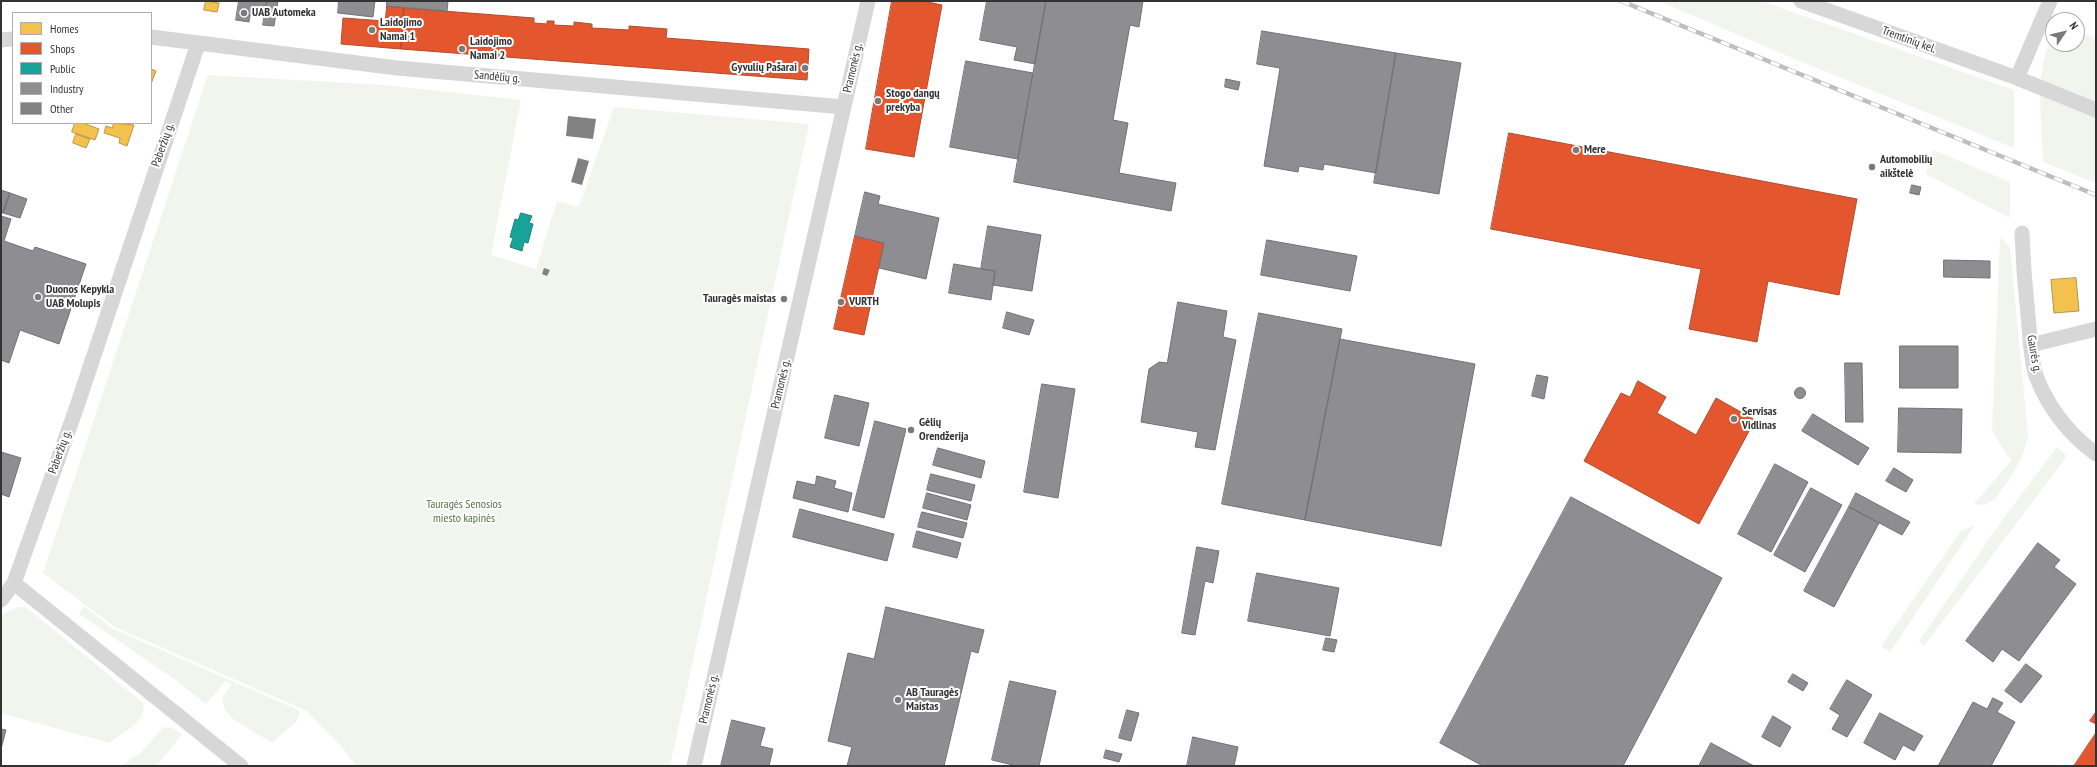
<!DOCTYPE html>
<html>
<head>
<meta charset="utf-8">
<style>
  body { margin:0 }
  #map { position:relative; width:2097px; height:767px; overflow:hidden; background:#fff; font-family:"PT Sans Narrow",sans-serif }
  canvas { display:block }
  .frame { position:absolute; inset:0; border:2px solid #333; pointer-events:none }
  .legend { position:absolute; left:12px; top:12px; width:140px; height:112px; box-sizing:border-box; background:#fff; border:1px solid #adadad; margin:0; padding:5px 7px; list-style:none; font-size:12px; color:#333 }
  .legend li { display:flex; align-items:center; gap:8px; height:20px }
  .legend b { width:20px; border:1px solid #adadad }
  .north { position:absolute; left:2045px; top:12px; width:40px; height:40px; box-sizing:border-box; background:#fff; border:1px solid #adadad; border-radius:50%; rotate:55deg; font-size:11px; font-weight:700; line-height:16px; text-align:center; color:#333 }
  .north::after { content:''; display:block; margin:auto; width:14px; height:18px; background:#7a7a7a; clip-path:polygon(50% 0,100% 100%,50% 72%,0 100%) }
</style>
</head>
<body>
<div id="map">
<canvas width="2097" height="767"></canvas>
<div class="frame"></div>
<ul class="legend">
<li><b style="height:11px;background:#f2c14e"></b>Homes</li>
<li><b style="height:11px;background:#e4572e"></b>Shops</li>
<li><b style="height:11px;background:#17a398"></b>Public</li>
<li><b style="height:11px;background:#8d8d92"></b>Industry</li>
<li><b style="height:11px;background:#818181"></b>Other</li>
</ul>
<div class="north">N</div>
</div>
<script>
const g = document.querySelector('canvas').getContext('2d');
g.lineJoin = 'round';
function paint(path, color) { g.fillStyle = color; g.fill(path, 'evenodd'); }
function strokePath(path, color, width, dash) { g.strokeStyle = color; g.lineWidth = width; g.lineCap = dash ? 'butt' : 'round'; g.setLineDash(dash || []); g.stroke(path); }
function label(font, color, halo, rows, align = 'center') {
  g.font = font + ' "PT Sans Narrow",sans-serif'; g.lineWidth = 4; g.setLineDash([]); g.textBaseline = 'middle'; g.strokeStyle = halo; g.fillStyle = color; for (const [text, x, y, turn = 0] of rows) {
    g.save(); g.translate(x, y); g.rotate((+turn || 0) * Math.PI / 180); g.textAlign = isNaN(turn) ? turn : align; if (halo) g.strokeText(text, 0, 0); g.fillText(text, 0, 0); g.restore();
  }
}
paint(new Path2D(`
  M1659 1H1761L2014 90V148L1790 57Z
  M2077 32 2096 38V183L2043 162C2042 130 2034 62 2053 37V44H2077Z
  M208 75 384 85 521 100 491 255 536 269 557 201 579 207 614 107 809 124 670 766H356L341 746 307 711 115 627 43 573Z
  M1933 150 2010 182V218L1926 174Z
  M2000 238 2006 242 2010 248 2028 436 2022 457 2008 481 1994 500 1984 505 1974 504 2011 461 1992 431Z
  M2057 447 2067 456 1924 646 1919 641 2003 519Z
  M1975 525 1890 652 1881 646 1961 531Z
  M84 606 113 629 298 710 300 713 296 722 272 743 233 719 225 710 222 698 232 684 226 681 206 704 177 681 79 614Z
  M18 607 27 608 143 703C147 722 122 733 109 743L1 713V615Z
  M164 727 172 728 182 734 157 766H121L140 753Z`), '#f1f5ed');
const homes = new Path2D(`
  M206 1 219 3 217 12 204 10Z
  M151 69 156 71 151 84Z
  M75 123H83L99 129 95 140 72 132Z
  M114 123 134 125 127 146 119 143 120 138 104 133 106 126 112 128Z
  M76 134 90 139 86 148 73 143Z
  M2076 278 2079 311 2054 313 2051 280Z`);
paint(homes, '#f2c14e');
strokePath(homes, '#b99646', 1);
const shops = new Path2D(`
  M892 1H923L942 5 914 157 866 149Z
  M387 6 404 8 401 49 341 44 343 18 385 21Z
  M404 8 534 18V23L547 24V21H554V25L574 26V22L592 24V28L629 30V26L667 29 666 38 809 49 807 80 401 49Z
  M1509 133 1857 199 1839 295 1768 281 1757 342 1689 329 1701 269 1491 229Z
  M855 236 884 243 864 335 834 329Z
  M1638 381 1666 397 1657 413 1696 435 1716 398 1755 420 1699 524 1584 461 1621 393 1630 397Z
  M2096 712V724L2090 721Z
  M2096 733V766H2074Z`);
paint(shops, '#e4572e');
strokePath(shops, '#af4c30', 1);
const public = new Path2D(`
  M521 213 532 216 529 223 533 224 528 243 524 242 522 251 510 247 513 238 510 237 515 219 518 220Z`);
paint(public, '#17a398');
strokePath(public, '#1f817a', 1);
const industry = new Path2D(`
  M239 1H267L265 11 251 9 249 22 236 20Z
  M267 1H278L274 26 263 25Z
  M339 1H375L373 17 338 13Z
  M387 1H448L447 11 387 6Z
  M987 1H1046L1035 64 1014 60 1017 47 980 40Z
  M1046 1H1143L1139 27 1130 25 1113 120 1128 123 1119 173 1176 183 1171 211 1014 182Z
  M1262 31 1396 53 1376 173 1324 164 1323 170 1299 166 1298 172 1264 166 1280 68 1257 64Z
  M1396 53 1461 63 1439 194 1374 183Z
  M966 61 1033 73 1018 159 950 147Z
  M1226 79 1240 82 1238 90 1225 87Z
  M1912 185 1921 187 1919 195 1910 193Z
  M1 190 10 193 3 213 1 212Z
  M865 192 880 196 878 204 939 218 926 279 879 268 884 243 855 236Z
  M10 193 27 199 20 218 3 213Z
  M1 216 11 219 4 241 33 251 35 247 86 264 59 344 20 330 9 363 1 360Z
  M988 226 1041 235 1032 291 993 285 995 271 981 269Z
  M1267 240 1357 256 1350 291 1261 275Z
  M1944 260 1990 261V278L1944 277Z
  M954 264 995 271 991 300 949 293Z
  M1178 302 1227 311 1223 337 1236 340 1215 450 1195 447 1198 432 1141 422 1149 369 1159 362 1167 363Z
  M1007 312 1034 320 1029 335 1003 328Z
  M1259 313 1342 329 1305 520 1222 504Z
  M1340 339 1475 364 1441 546 1305 520Z
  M1900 346H1958V388H1900Z
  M1845 363H1862L1863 422H1846Z
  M1537 375 1548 377 1544 399 1532 396Z
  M1042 384 1075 389 1058 498 1024 492Z
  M1794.5 393a5.5 5.5 0 1 1 11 0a5.5 5.5 0 1 1-11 0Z
  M835 395 869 403 859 446 825 438Z
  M1899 408 1962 409 1961 453 1898 452Z
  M1813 414 1869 448 1858 465 1802 431Z
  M875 421 906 429 884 518 853 510Z
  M938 448 985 461 981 478 933 465Z
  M1 452 21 458 9 497 1 494Z
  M1775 464 1808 482 1771 552 1738 534Z
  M1894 468 1913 480 1906 492 1886 481Z
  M931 474 975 485 971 501 927 490Z
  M817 476 836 481 834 488 852 493 848 512 793 498 797 481 815 485Z
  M1811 488 1842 505 1805 572 1774 555Z
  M927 493 971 505 967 520 923 508Z
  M1856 493 1910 522 1902 535 1849 507Z
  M1571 497 1722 578 1623 766H1483L1440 743Z
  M1849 507 1879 523 1834 607 1804 591Z
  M800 509 894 534 887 561 793 537Z
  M922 512 967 523 963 538 918 527Z
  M917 531 961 543 957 558 913 547Z
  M2038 543 2060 560 2054 567 2076 584 2019 661 2002 649 1993 662 1966 641Z
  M1197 547 1219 551 1213 583 1205 581 1195 635 1182 633Z
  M1257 573 1339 588 1330 636 1248 621Z
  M886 607 984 630 978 653 971 651 944 766H847L852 747 828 741 848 653 874 659Z
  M1326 638 1337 640 1334 652 1323 650Z
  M2026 664 2042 676 2021 703 2005 691Z
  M1793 674 1808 683 1803 691 1788 682Z
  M1847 680 1872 695 1847 737 1832 729 1840 715 1830 709Z
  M1010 681 1056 691 1039 766H1017L992 760Z
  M1993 698 2003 703 1997 712 2015 722 1991 766H1938L1973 702 1987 709Z
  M1127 710 1139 713 1131 741 1119 738Z
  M1880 713 1923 736 1914 751 1903 745 1895 760 1864 743Z
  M1773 716 1791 727 1780 747 1762 737Z
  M732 720 765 728 760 746 773 749 769 766H721Z
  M1 729 6 730 1 749Z
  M1193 737 1238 747 1234 766H1187Z
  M1711 743 1754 766H1699Z
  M1106 750 1122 754 1119 762 1104 758Z`);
paint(industry, '#8d8d92');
strokePath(industry, '#727276', 1);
paint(new Path2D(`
  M568 116 596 119 593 139 566 136Z
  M578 158 589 161 582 185 571 182Z
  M544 268 550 270 547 276 542 274Z`), '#818181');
strokePath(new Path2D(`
  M1801 1 2017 78 2096 110
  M151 37 397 68 844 107
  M1 40 13 39
  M198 44 76 409 14 583 241 766
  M2017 78 2050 1
  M2022 233C2023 261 2025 288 2028 315 2030 335 2030 357 2036 376 2048 407 2069 434 2096 454
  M2031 345 2096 329
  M1 600 14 583
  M694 766 868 1`), '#d7d7d7', 15);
const rail = new Path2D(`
  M1621 1 2096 195`);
strokePath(rail, '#bebebe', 4.5);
strokePath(rail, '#fff', 3, [9]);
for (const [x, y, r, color] of [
  [244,13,4,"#7a7a7a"],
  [372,30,4,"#7a7a7a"],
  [462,49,4,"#7a7a7a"],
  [805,68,4,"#7a7a7a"],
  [878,101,4,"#7a7a7a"],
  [1576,150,4,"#7a7a7a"],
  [1872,167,4,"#7a7a7a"],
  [38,297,4,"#7a7a7a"],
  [784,299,4,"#7a7a7a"],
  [841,302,4,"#7a7a7a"],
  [1734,419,4,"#7a7a7a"],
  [911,430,4,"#7a7a7a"],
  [898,700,4,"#7a7a7a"]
]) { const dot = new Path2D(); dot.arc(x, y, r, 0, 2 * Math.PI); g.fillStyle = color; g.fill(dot); strokePath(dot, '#fff', 1.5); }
label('bold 12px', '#333', '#fff', [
  ["UAB Automeka",252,13],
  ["Laidojimo",380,23],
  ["Namai 1",380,37],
  ["Laidojimo",470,42],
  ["Namai 2",470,56],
  ["Gyvulių Pašarai",797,68,"right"],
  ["Stogo dangų",886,94],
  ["prekyba",886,108],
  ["Mere",1584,150],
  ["Automobilių",1880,160],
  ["aikštelė",1880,174],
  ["Duonos Kepykla",46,290],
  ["UAB Molupis",46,304],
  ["Tauragės maistas",776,299,"right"],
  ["VURTH",849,302],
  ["Servisas",1742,412],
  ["Vidlinas",1742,426],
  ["Gėlių",919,423],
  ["Orendžerija",919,437],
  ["AB Tauragės",906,693],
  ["Maistas",906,707]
], 'left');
label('12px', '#333', '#fff', [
  ["Tremtinių kel.",1909,40,20],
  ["Pramonės g.",853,68,-77],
  ["Sandėlių g.",497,77,5],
  ["Paberžių g.",163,145,-71],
  ["Gaurės g.",2034,354,80],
  ["Pramonės g.",781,384,-77],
  ["Paberžių g.",60,452,-70],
  ["Pramonės g.",709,699,-77]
]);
label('12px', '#56703f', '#fff', [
  ["Tauragės Senosios",464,505],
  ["miesto kapinės",464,519]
]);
</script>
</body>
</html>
